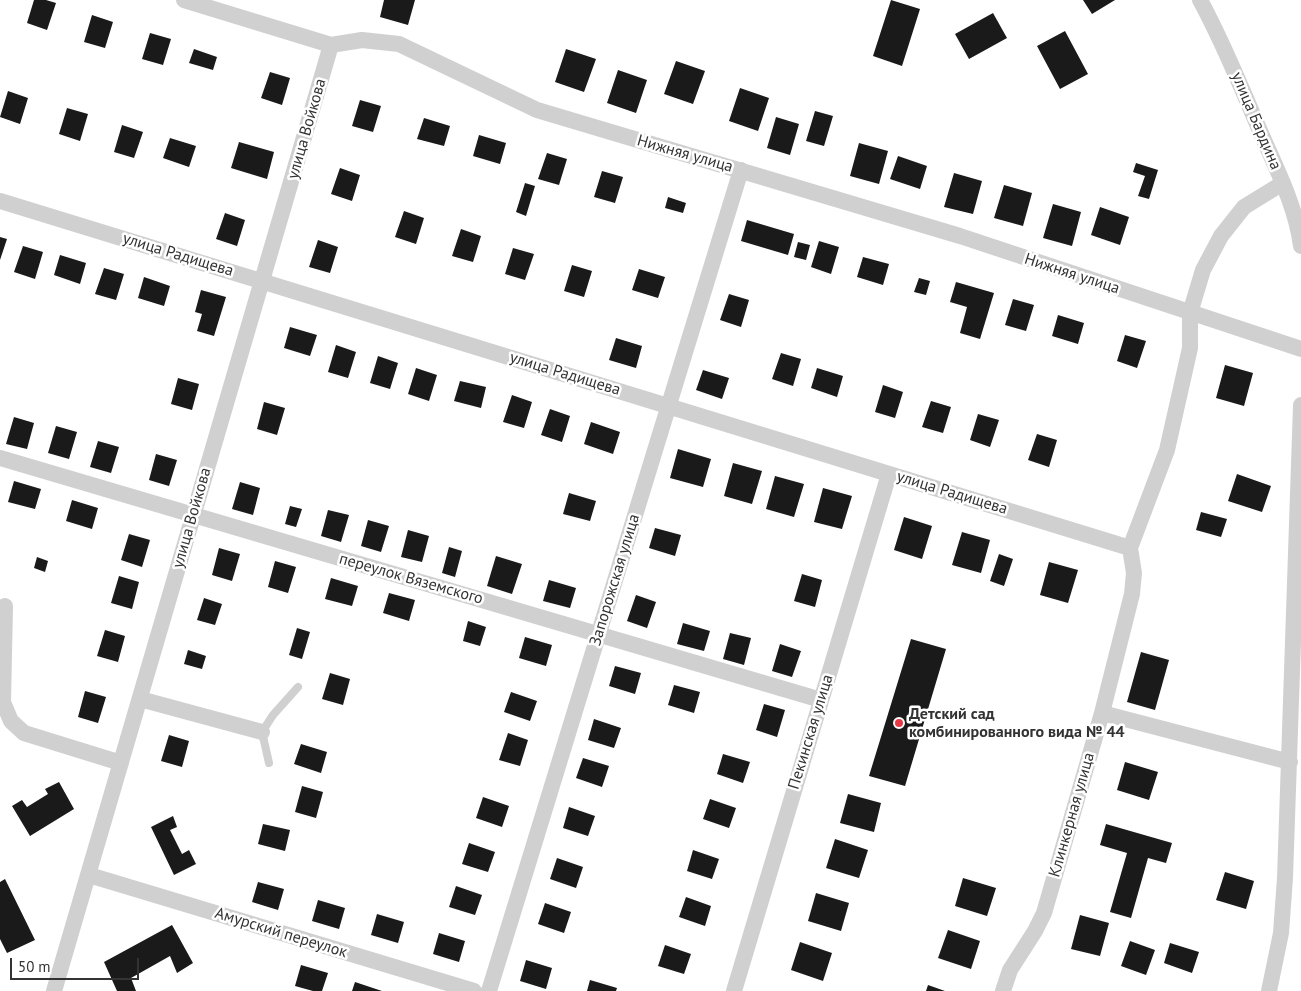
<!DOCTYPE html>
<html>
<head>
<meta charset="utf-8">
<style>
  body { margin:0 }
  #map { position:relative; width:1301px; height:991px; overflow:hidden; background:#fff; font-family:"PT Sans",sans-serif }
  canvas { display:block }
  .scale { position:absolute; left:10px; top:958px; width:129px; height:22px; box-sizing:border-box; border:2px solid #333; border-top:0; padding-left:6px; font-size:15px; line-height:18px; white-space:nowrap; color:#333; -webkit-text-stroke:4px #fff; paint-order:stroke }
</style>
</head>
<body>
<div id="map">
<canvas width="1301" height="991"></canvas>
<div class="scale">50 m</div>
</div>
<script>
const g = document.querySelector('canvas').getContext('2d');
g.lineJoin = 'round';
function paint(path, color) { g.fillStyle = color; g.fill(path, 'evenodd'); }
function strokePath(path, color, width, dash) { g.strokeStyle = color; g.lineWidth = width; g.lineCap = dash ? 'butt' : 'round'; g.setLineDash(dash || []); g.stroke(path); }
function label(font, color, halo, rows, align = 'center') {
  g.font = font + ' "PT Sans",sans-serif'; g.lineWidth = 5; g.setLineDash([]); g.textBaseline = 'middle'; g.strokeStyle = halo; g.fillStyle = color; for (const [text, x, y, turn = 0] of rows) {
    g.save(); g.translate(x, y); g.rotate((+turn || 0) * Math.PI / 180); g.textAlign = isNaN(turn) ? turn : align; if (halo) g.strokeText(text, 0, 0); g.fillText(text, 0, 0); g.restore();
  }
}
paint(new Path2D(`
  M34 0H46L56 3 47 30 27 23Z
  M384 0H415L408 25 380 17Z
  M891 0 920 9 902 66 873 56Z
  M1083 0H1115L1092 14Z
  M993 13 1007 38 969 59 955 34Z
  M92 15 113 22 105 48 84 42Z
  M1065 31 1088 74 1060 89 1037 46Z
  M150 33 171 39 163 65 142 59Z
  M194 49 217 57 213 70 189 63Z
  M566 49 596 59 584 92 555 82Z
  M676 61 705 71 693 104 664 94Z
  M618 70 647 80 636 113 607 103Z
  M270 72 290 78 282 105 261 98Z
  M740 88 769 98 758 131 729 121Z
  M8 91 28 98 20 124 0 117Z
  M360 100 381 106 373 132 352 126Z
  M67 108 88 114 80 141 59 134Z
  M815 111 833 116 824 146 806 141Z
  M776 117 799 124 790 155 767 148Z
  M424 118 450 126 444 146 417 139Z
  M122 125 143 132 134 158 114 152Z
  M479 135 506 143 500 164 473 156Z
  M170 138 196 146 189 167 163 158Z
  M239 142 274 152 267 179 231 168Z
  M859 143 888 151 879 184 850 176Z
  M547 153 567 159 559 185 538 179Z
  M898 156 927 166 920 189 890 179Z
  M1136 163 1158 170 1149 199 1138 196 1145 176 1133 172Z
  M340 168 360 175 352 201 331 194Z
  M602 171 623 177 615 203 594 197Z
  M954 173 982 181 973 214 944 207Z
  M525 183 535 186 526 216 516 212Z
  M1004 185 1032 193 1023 226 994 218Z
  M668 197 686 203 683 213 665 208Z
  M1053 204 1081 212 1072 246 1043 238Z
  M1100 207 1129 217 1120 245 1091 235Z
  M404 211 424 218 416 244 395 237Z
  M225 213 245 220 237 246 216 239Z
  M747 220 794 234 788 255 741 241Z
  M461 229 481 236 473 262 452 256Z
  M0 237 7 239 0 260Z
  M318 240 338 247 330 273 309 267Z
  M819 241 839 247 831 274 811 267Z
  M798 242 810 245 806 260 794 257Z
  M23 246 43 252 35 279 14 272Z
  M513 248 534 254 525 280 505 274Z
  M60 255 86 263 80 284 54 275Z
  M863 257 889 264 883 285 857 277Z
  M572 265 592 271 584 297 564 291Z
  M104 268 124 274 116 300 95 294Z
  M639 269 665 277 658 298 632 290Z
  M144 277 170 286 164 306 138 298Z
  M919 278 930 281 926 295 914 292Z
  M956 282 994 293 980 339 960 333 967 307 950 302Z
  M201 290 226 297 214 336 197 331 202 314 195 312Z
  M729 294 749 300 741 327 720 320Z
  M1013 299 1034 305 1026 331 1005 325Z
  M1058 315 1084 323 1078 344 1052 336Z
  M290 327 317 335 310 356 284 348Z
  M1125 335 1146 341 1137 368 1117 361Z
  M616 338 642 346 636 368 609 360Z
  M336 345 356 352 348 378 328 372Z
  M781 353 801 359 793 386 772 379Z
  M378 356 398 363 390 389 370 383Z
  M1225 365 1253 373 1244 406 1216 398Z
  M416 368 437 375 429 401 408 394Z
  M817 368 843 376 837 397 811 388Z
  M703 370 729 378 722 399 696 390Z
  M178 378 199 384 192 410 171 404Z
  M460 381 486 387 481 408 454 401Z
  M883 385 903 392 895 418 875 412Z
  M512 395 532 402 524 428 503 422Z
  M931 401 951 407 943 433 922 427Z
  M264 402 285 408 277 435 257 429Z
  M550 409 570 416 562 442 541 435Z
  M978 414 999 420 990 447 970 440Z
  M14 417 34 423 27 449 6 444Z
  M591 422 620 432 613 454 584 444Z
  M56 426 77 432 69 459 48 453Z
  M1037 434 1057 440 1049 467 1028 460Z
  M98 441 119 447 111 473 90 467Z
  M678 449 711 459 703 487 670 478Z
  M156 454 177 460 169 486 149 480Z
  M733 463 762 471 752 504 724 496Z
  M1237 474 1271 486 1262 512 1228 501Z
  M775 476 804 484 794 517 766 509Z
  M14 481 41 489 35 509 8 502Z
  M240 482 260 488 253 515 232 509Z
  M823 488 852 496 842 529 814 522Z
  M569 493 596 501 590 521 563 514Z
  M72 500 98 508 92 529 66 521Z
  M290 506 302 509 296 527 285 524Z
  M328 510 349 515 341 542 321 536Z
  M1201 512 1227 519 1221 537 1196 530Z
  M904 517 932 526 922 559 894 550Z
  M368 520 389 526 381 552 361 546Z
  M655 528 681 535 675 556 649 548Z
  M408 530 429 536 422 562 401 557Z
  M962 532 990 540 981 573 952 565Z
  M129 534 150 540 142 567 121 560Z
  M449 547 462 551 455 577 442 573Z
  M219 548 240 554 232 581 212 575Z
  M999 554 1013 559 1004 586 990 581Z
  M496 556 522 564 512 594 487 586Z
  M37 557 48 561 45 572 34 568Z
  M275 561 296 567 288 593 268 587Z
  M1049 562 1078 570 1068 603 1040 595Z
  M802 574 822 580 815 607 794 601Z
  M119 576 139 582 132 609 111 603Z
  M331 578 358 586 352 606 325 599Z
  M549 580 576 588 570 608 543 601Z
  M389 593 415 600 409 621 383 613Z
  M636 595 656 602 647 628 627 621Z
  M204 598 222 604 215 625 197 620Z
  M468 621 486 627 480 646 463 641Z
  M683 623 710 631 704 651 677 644Z
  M297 628 310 632 302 659 289 655Z
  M105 630 125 636 118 662 97 656Z
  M730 633 751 638 744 665 723 659Z
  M525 637 552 645 546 666 519 658Z
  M911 639 946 649 905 786 869 776Z
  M780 644 801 651 792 677 772 671Z
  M188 650 206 656 202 669 184 664Z
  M1141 652 1169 660 1155 710 1127 702Z
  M615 666 641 673 635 694 609 686Z
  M330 673 350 679 343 705 322 699Z
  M674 685 700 692 694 713 668 705Z
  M85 691 106 697 98 723 78 717Z
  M511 692 537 701 530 721 504 712Z
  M764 704 785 710 777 737 756 730Z
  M594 719 621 728 614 748 588 740Z
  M508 733 528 740 520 766 499 760Z
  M169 735 189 741 182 767 161 761Z
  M301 744 327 752 321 773 294 764Z
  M723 754 750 762 743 783 717 774Z
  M583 758 609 766 602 787 576 778Z
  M1125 762 1158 772 1149 800 1117 790Z
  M59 782 74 809 30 836 12 806 22 800 27 807 48 794 45 789Z
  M302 786 323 792 316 818 295 812Z
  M848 794 881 803 874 832 840 823Z
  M483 797 509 806 502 827 476 818Z
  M710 799 736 808 729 828 703 819Z
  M569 807 595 816 588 836 563 828Z
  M173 816 177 827 170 830 182 854 189 850 196 864 174 875 151 827Z
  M263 824 290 830 285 851 258 844Z
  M1106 824 1172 843 1166 863 1148 858 1131 918 1110 912 1127 853 1100 845Z
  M835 839 868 850 859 878 826 868Z
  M469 843 495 852 488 872 462 864Z
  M693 850 719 859 712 879 687 871Z
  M557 858 583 867 576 888 550 879Z
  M1225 872 1254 881 1246 909 1216 900Z
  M963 878 996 888 987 916 955 906Z
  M5 879 35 940 7 953 0 939V882Z
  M258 882 284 889 278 910 252 902Z
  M456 886 482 895 475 915 449 907Z
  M816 893 849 903 841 931 808 921Z
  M686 897 711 906 705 926 679 917Z
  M318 900 345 908 339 929 312 921Z
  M545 903 571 912 564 933 538 924Z
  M377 914 404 922 398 943 371 935Z
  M1080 915 1109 923 1100 956 1071 949Z
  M172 925 193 963 177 973 170 956 131 978 136 991H117L104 962Z
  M948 930 980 941 971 969 938 958Z
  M439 933 465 941 459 962 433 954Z
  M1130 941 1155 950 1146 975 1121 966Z
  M800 942 832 953 823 981 791 970Z
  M1170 943 1199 952 1192 973 1164 963Z
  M665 945 691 954 684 974 658 966Z
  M526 960 552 968 546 989 520 981Z
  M301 965 328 973 322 991H313L295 986Z
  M590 980 617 988 616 991H587Z
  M355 982 382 991H352Z
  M928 985 945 991H926Z`), '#1a1a1a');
strokePath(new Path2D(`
  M269 763 262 732 273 715 298 687`), '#d0d0d0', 8);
strokePath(new Path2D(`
  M184 0 331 45 362 40 399 44 537 110 960 236 1301 349
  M1200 0C1223 42 1241 87 1260 131 1276 168 1296 206 1301 246
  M0 201 1130 548
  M0 458 821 700
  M5 606 3 702 11 721 24 733 121 763
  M140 699 262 732
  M1102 713 1290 762
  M89 875 474 991
  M54 991 331 45
  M489 991 741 170
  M734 991 889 474
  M1003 991 1010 970 1035 931 1044 913 1102 713 1132 594 1134 573 1130 548 1167 450 1190 348V313L1203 270 1221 236 1244 207 1283 183
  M1269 991 1281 933 1285 878 1301 405`), '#d0d0d0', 16);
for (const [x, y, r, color] of [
  [899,723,5,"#e63946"]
]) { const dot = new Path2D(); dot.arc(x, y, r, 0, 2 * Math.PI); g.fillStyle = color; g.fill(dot); strokePath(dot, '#fff', 2); }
label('16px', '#333', '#fff', [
  ["улица Бардина",1256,121,67],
  ["улица Войкова",307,129,-74],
  ["Нижняя улица",685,154,16],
  ["улица Радищева",178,255,17],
  ["Нижняя улица",1072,274,18],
  ["улица Радищева",565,374,17],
  ["улица Радищева",952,493,17],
  ["улица Войкова",192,518,-74],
  ["переулок Вяземского",411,579,16],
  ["Запорожская улица",615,580,-73],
  ["Пекинская улица",811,732,-73],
  ["Клинкерная улица",1072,815,-74],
  ["Амурский переулок",281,933,17]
]);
label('bold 16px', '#333', '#fff', [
  ["Детский сад",909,714],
  ["комбинированного вида № 44",909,732]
], 'left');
</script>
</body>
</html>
